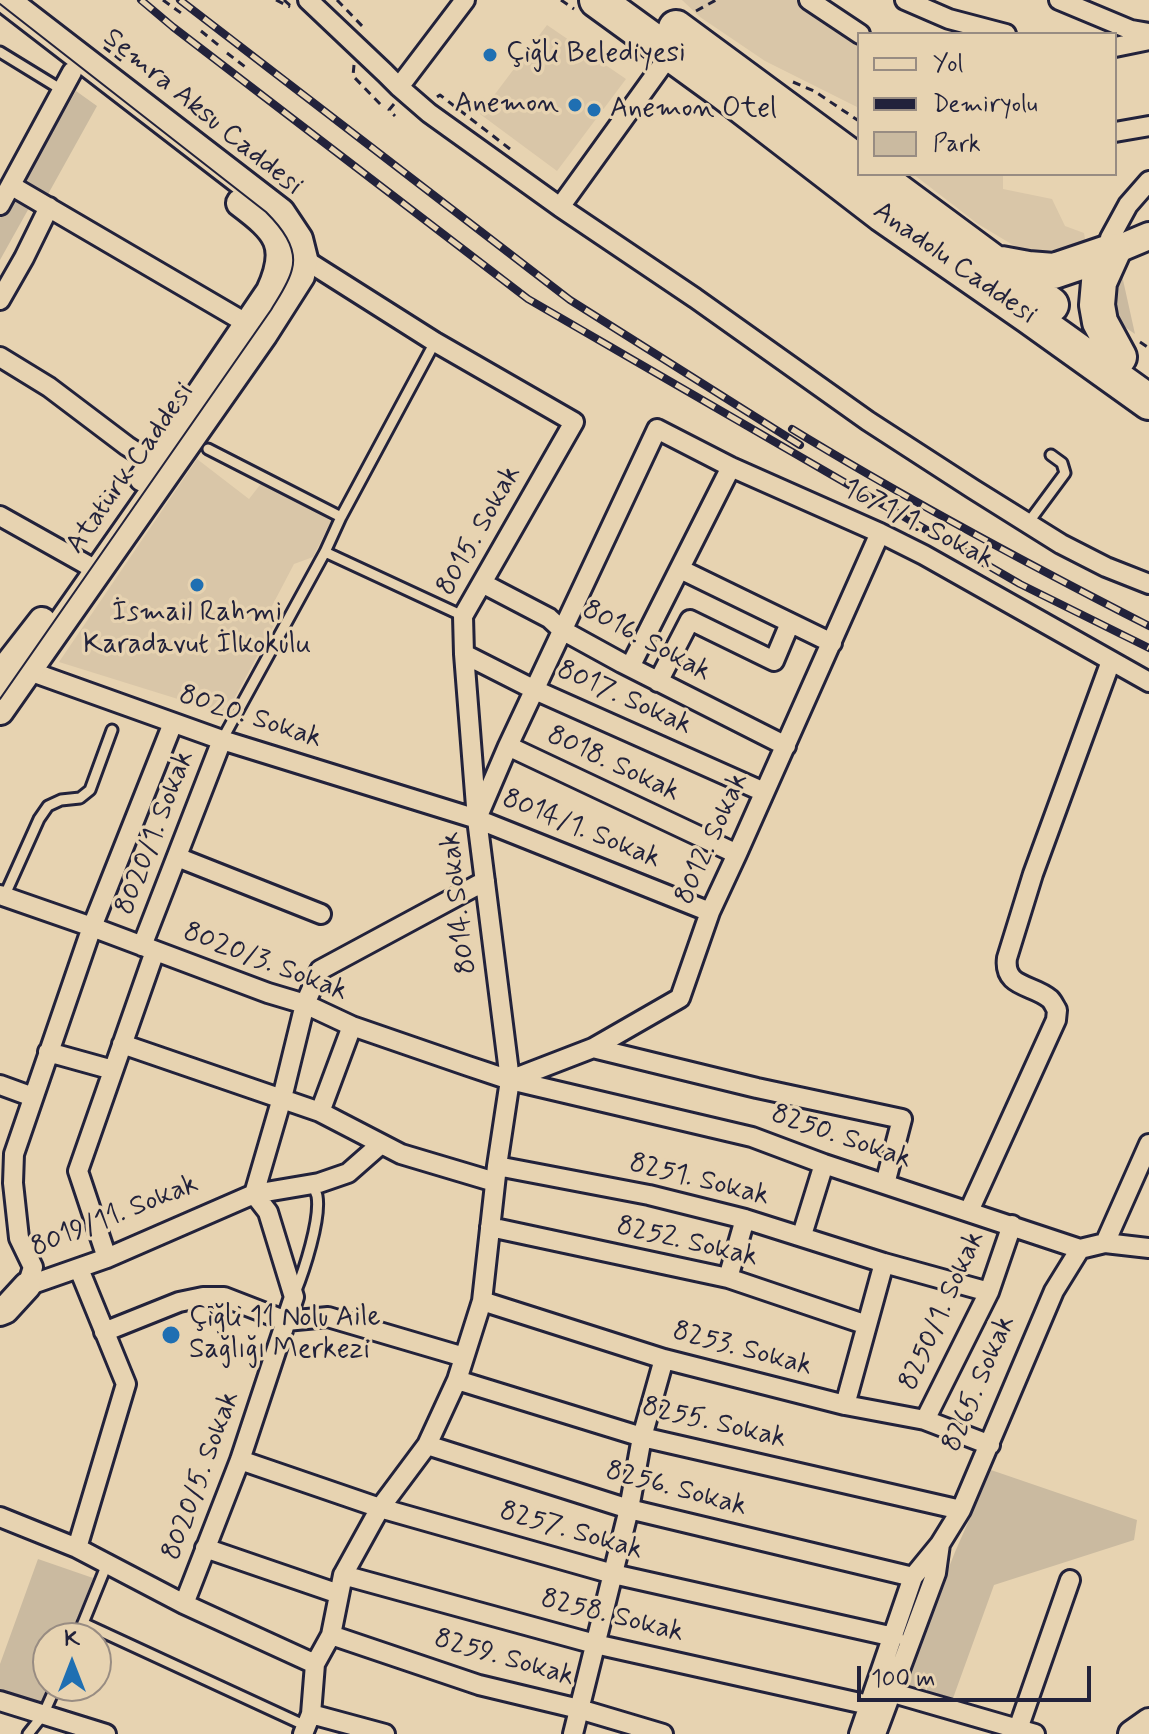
<!DOCTYPE html>
<html>
<head>
<meta charset="utf-8">
<style>
  body { margin:0 }
  #map { position:relative; width:1149px; height:1734px; overflow:hidden; background:#e7d3b1; font-family:Mynerve,sans-serif }
  canvas { display:block }
  .legend { position:absolute; left:857px; top:32px; width:260px; height:144px; box-sizing:border-box; background:#e7d3b1; border:2px solid #988c82; margin:0; padding:10px 14px; list-style:none; font-size:24px; color:#22223b }
  .legend li { display:flex; align-items:center; gap:16px; height:40px }
  .legend b { width:40px; border:2px solid #988c82 }
  .north { position:absolute; left:32px; top:1622px; width:80px; height:80px; box-sizing:border-box; background:#e7d3b1; border:2px solid #988c82; border-radius:50%; rotate:0deg; font-size:22px; font-weight:700; line-height:32px; text-align:center; color:#22223b }
  .north::after { content:''; display:block; margin:auto; width:28px; height:36px; background:#1f6fb2; clip-path:polygon(50% 0,100% 100%,50% 72%,0 100%) }
  .scale { position:absolute; left:857px; top:1666px; width:234px; height:36px; box-sizing:border-box; border:4px solid #22223b; border-top:0; padding-left:10px; font-size:24px; line-height:28px; white-space:nowrap; color:#22223b; -webkit-text-stroke:6px #e7d3b1; paint-order:stroke }
</style>
</head>
<body>
<div id="map">
<canvas width="1149" height="1734"></canvas>
<ul class="legend">
<li><b style="height:10px;background:#e7d3b1"></b>Yol</li>
<li><b style="height:10px;background:#22223b"></b>Demiryolu</li>
<li><b style="height:22px;background:#cabaa0"></b>Park</li>
</ul>
<div class="north">K</div>
<div class="scale">100 m</div>
</div>
<script>
const g = document.querySelector('canvas').getContext('2d');
g.lineJoin = 'round';
function paint(path, color) { g.fillStyle = color; g.fill(path, 'evenodd'); }
function strokePath(path, color, width, dash) { g.strokeStyle = color; g.lineWidth = width; g.lineCap = dash ? 'butt' : 'round'; g.setLineDash(dash || []); g.stroke(path); }
function label(font, color, halo, rows, align = 'center') {
  g.font = font + ' Mynerve,sans-serif'; g.lineWidth = 7; g.setLineDash([]); g.textBaseline = 'middle'; g.strokeStyle = halo; g.fillStyle = color; for (const [text, x, y, turn = 0] of rows) {
    g.save(); g.translate(x, y); g.rotate((+turn || 0) * Math.PI / 180); g.textAlign = isNaN(turn) ? turn : align; if (halo) g.strokeText(text, 0, 0); g.fillText(text, 0, 0); g.restore();
  }
}
paint(new Path2D(`
  M682 0H802L808 8 859 48V108L765 61 700 17Z
  M547 25 626 79 557 171 480 114Z
  M913 174H1003V189L1052 199 1065 226 1084 233 1086 245 1028 254 978 224Z
  M197 459 249 499 263 481 331 521 313 557 294 564 272 606 276 621 226 714 59 662Z`), '#d9c6a8');
paint(new Path2D(`
  M76 91 97 106 47 196 23 183Z
  M11 198 29 208 0 260V218Z
  M1121 271 1135 334C1104 313 1111 312 1114 277Z
  M991 1470 1137 1520 1134 1540 994 1585 952 1701 902 1686 955 1552Z
  M38 1559 93 1578 70 1638H48V1686H51L42 1709 0 1695V1664Z`), '#cabaa0');
const lane = new Path2D(`
  M0 52 62 90
  M208 449 341 517
  M1028 523 1065 473 1062 463 1051 455
  M325 552 463 616
  M222 740 325 552 341 517 435 342
  M4 897 39 819 48 806 61 800 80 798 90 790 112 730
  M295 1293C304 1271 321 1219 317 1196 316 1191 314 1189 311 1185
  M83 1623 306 1726
  M77 1638 107 1564
  M28 1734 43 1715 56 1686`);
const street = new Path2D(`
  M308 0 385 73 399 87 429 113 560 207 695 298 868 421 973 489 1061 544 1106 567 1149 584
  M809 0 860 34
  M905 0 949 19 1006 34
  M1059 0 1131 30 1149 33
  M1115 47 1149 40
  M399 87 465 0
  M1115 132 1149 126
  M12 186 258 330
  M0 205 72 72
  M560 207 671 53
  M1113 251 1110 238 1128 205 1149 181
  M295 258 304 259 435 342 574 422 463 616 464 654 477 819 510 1080 497 1166 482 1301 457 1380 427 1445 380 1508 343 1575 331 1635 315 1664 311 1714 303 1734
  M0 300 24 258 49 207
  M0 357 49 387 127 446 163 469
  M0 516 98 571
  M680 569 832 643
  M482 583 549 618 562 630 622 663 786 746
  M464 654 535 690 764 792
  M18 667 222 740 477 819 710 912
  M630 667 731 467
  M658 682 690 620 774 661 790 623
  M508 746 737 854
  M478 816 508 746 657 429 731 467 880 533 924 555 1149 682
  M177 857 321 914
  M0 895 92 927 268 993 305 1004 352 1026 468 1066 510 1080 752 1137 824 1164 1080 1249 1105 1243 1149 1248
  M142 946 222 740
  M122 1044 320 1112 401 1154 495 1182
  M593 1048 757 1088 902 1119 885 1184
  M48 1052 113 1070
  M510 1080 593 1048 680 998 710 912 737 854 880 533
  M0 1085 33 1097
  M320 1112 352 1026
  M497 1166 649 1195 745 1219 884 1263 989 1292
  M969 1211 1056 1020 1057 1010C1055 1007 1053 1002 1050 999 1033 984 1003 988 1007 958L1033 874 1111 661
  M490 1227 728 1278 867 1325
  M802 1235 824 1164
  M1105 1243 1149 1144
  M107 1258 78 1171 155 951
  M728 1278 745 1219
  M27 1286 33 1267 19 1238 13 1183 14 1154 92 927 173 723
  M27 1286 107 1258 254 1194 319 1183 348 1173 381 1144
  M482 1301 664 1359 845 1405 925 1420 990 1445
  M104 1332 179 1302 203 1297H224L286 1321 328 1317 464 1357
  M457 1380 642 1437 961 1510
  M845 1405 884 1263
  M925 1420 989 1292 1012 1225
  M427 1445 629 1509 913 1577
  M240 1460 380 1508 613 1574 894 1637
  M0 1517 77 1548 184 1604 315 1664
  M77 1548 126 1384 79 1269
  M205 1548 339 1594
  M343 1575 595 1644 869 1705
  M184 1604 240 1460 294 1297 268 1212 254 1194 282 1098 305 1004 320 970 485 881
  M331 1635 479 1685 579 1709 663 1734
  M880 1692H890L1035 1734
  M0 1701 106 1734
  M311 1714 385 1734
  M1018 1729 1070 1580
  M573 1734 629 1509 642 1437 664 1359
  M859 1734 913 1577 940 1544 961 1510 1054 1291 1080 1249
  M876 1734 936 1573 940 1544`);
const secondary = new Path2D(`
  M1113 251 1149 236
  M143 478 270 291C291 245 277 231 240 203
  M0 675 42 621
  M0 711 264 334 301 276 304 259 299 239 281 212 6 0
  M0 1312 5 1310 27 1286
  M1132 1734 1149 1722`);
const highway = new Path2D(`
  M597 0 725 93 882 214 1029 316 1149 402
  M676 28 859 163
  M874 174 1051 305
  M1113 251 1099 282 1097 305 1100 322 1119 357
  M1001 264 1028 269 1054 271 1113 251`);
strokePath(lane, '#22223b', 15);
strokePath(street, '#22223b', 24);
strokePath(secondary, '#22223b', 32);
strokePath(highway, '#22223b', 40);
strokePath(new Path2D(`
  M163 0 181 13
  M276 0 290 7
  M284 0 293 8
  M337 0 365 29
  M561 0 574 9
  M696 11 716 0
  M201 31 222 48
  M104 47 123 62
  M227 53 248 69
  M354 65 353 76 384 108
  M793 82 814 91 859 121
  M437 97 440 95 510 149
  M394 104 389 110 395 116
  M1140 342 1149 348`), '#22223b', 3, [8, 6]);
strokePath(lane, '#e7d3b1', 9);
strokePath(street, '#e7d3b1', 18);
strokePath(secondary, '#e7d3b1', 26);
strokePath(highway, '#e7d3b1', 34);
strokePath(new Path2D(`
  M0 4 266 212C280 226 298 247 292 269 289 283 278 298 271 310L0 699`), '#22223b', 2);
const rail = new Path2D(`
  M141 0 173 27 528 299 1020 584 1149 648
  M180 0 570 300 800 445
  M792 429C908 500 1028 564 1149 626`);
strokePath(rail, '#22223b', 8);
strokePath(rail, '#e7d3b1', 5, [15]);
for (const [x, y, r, color] of [
  [490,55,8,"#1f6fb2"],
  [575,105,8,"#1f6fb2"],
  [594,110,8,"#1f6fb2"],
  [197,585,8,"#1f6fb2"],
  [171,1335,10,"#1f6fb2"]
]) { const dot = new Path2D(); dot.arc(x, y, r, 0, 2 * Math.PI); g.fillStyle = color; g.fill(dot); strokePath(dot, '#e7d3b1', 3); }
label('28px', '#22223b', '#e7d3b1', [
  ["Çiğli Belediyesi",506,55],
  ["Anemon",559,105,"right"],
  ["Anemon Otel",610,110],
  ["İsmail Rahmi",197,614,"center"],
  ["Karadavut İlkokulu",197,646,"center"],
  ["Çiğli 11 Nolu Aile",189,1319],
  ["Sağlığı Merkezi",189,1351]
], 'left');
label('28px', '#22223b', '#e7d3b1', [
  ["Semra Aksu Caddesi",202,113,39],
  ["Anadolu Caddesi",954,264,35],
  ["Atatürk Caddesi",131,469,-55],
  ["1671/1. Sokak",918,525,27],
  ["8015. Sokak",480,531,-61],
  ["8016. Sokak",646,642,28],
  ["8017. Sokak",624,699,24],
  ["8020. Sokak",250,718,18],
  ["8018. Sokak",613,765,25],
  ["8014/1. Sokak",581,830,22],
  ["8020/1. Sokak",156,833,-69],
  ["8012. Sokak",713,839,-66],
  ["8014. Sokak",460,903,-97],
  ["8020/3. Sokak",265,963,21],
  ["8250. Sokak",841,1138,19],
  ["8251. Sokak",699,1181,14],
  ["8019/11. Sokak",115,1217,-22],
  ["8252. Sokak",687,1243,13],
  ["8250/1. Sokak",943,1311,-66],
  ["8253. Sokak",742,1350,15],
  ["8265. Sokak",980,1384,-67],
  ["8255. Sokak",714,1424,13],
  ["8020/5. Sokak",202,1476,-70],
  ["8256. Sokak",676,1490,15],
  ["8257. Sokak",571,1532,16],
  ["8258. Sokak",612,1617,14],
  ["8259. Sokak",504,1659,16]
]);
</script>
</body>
</html>
